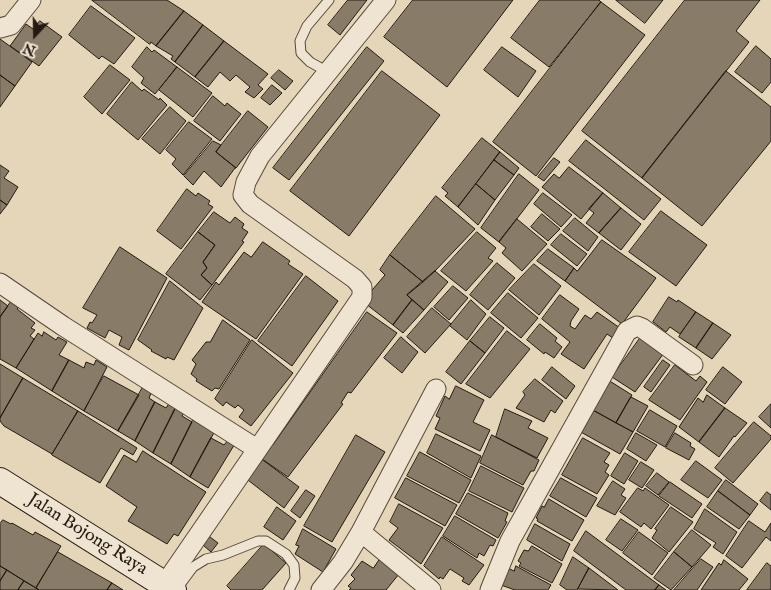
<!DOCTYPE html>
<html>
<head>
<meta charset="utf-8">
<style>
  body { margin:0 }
  #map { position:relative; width:771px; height:590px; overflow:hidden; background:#e6d6b9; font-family:"IM FELL English",serif }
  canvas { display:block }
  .north { position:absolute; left:10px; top:10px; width:50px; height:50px; -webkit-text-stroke:4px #efe4d2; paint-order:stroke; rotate:201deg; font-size:14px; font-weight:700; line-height:20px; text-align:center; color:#231b11 }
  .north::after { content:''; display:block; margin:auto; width:18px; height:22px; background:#231b11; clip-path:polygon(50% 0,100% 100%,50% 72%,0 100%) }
</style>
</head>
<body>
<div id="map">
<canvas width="771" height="590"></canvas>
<div class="north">N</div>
</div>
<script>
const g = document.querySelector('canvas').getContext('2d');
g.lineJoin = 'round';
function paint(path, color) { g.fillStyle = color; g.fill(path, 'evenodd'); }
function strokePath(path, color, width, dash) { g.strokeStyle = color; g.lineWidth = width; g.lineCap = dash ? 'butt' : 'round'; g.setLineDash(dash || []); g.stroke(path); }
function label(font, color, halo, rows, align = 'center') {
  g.font = font + ' "IM FELL English",serif'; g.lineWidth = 4; g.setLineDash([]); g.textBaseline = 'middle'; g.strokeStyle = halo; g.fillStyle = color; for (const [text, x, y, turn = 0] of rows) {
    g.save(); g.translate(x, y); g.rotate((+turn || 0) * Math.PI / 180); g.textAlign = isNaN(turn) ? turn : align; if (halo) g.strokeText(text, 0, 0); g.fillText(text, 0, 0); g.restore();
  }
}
const building = new Path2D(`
  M92 0H167L184 11 156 46 151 42 150 44Z
  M348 0H367L340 35 328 25Z
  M413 0H513L447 87 384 37Z
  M540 0H599L601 2 549 67 511 38Z
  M616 0H663L645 23Z
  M685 0H760L736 31 749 42 642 178 582 131Z
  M601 2 645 35 536 176 493 142Z
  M91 6 135 38 114 64 102 56 99 59 69 35Z
  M184 11 203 25 175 62 171 59 173 56 156 46Z
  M40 21 62 37 39 66 10 46 26 24 33 29Z
  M203 25 224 41 195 77 175 62Z
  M0 39 32 62 15 86 0 75Z
  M224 41 268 74 258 85 263 89 254 98 245 92 250 87 236 75 230 81 220 72 208 87 195 77Z
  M756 46 771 59V82L762 93 735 72Z
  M147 47 152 52 154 50 177 67 155 94 141 83 144 78 132 67Z
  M367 47 384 61 289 180 273 168Z
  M502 47 536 71 518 97 484 70Z
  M110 65 130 80 102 114 84 97Z
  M177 67 212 93 193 117 159 90Z
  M279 70 293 81 285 90 271 78Z
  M382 71 440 115 349 236 290 191Z
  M726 71 771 107V141L702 226 642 178Z
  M0 75 15 86 0 107Z
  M132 82 142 91 144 89 159 100 160 98 167 105 138 140 107 114Z
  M272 85 282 93 270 105 261 98Z
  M213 96 225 106 227 103 241 114 220 141 194 121Z
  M170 107 186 121 160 154 142 139Z
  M248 111 268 127 236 168 216 152Z
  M189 122 212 139 183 175 172 164 176 159 166 150Z
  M482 138 500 152 458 207 445 196 448 193 442 188Z
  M586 140 661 199 644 220 569 161Z
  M213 141 221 145 216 152 236 168H235L221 187 204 171 193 185 184 176Z
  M500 152 519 168 514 175 494 160Z
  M554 158 560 162 544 181 538 177Z
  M494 160 514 175 495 200 476 184Z
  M0 165 9 171 4 178 18 187 7 205 0 200Z
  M569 167 603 193 581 219 542 187 554 174 559 178Z
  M519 174 539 190 499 242 481 228Z
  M476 184 495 200 478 225 458 207Z
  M187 189 196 196 198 193 210 201 208 204 213 207 181 249 157 231Z
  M543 193 572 215 561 227 534 204Z
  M603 193 621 208 599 233 586 223 594 213 589 209Z
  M436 196 475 229 435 271 423 282 390 255Z
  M0 200 7 205 0 214Z
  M621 208 641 224 621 250 599 233Z
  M661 211 707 245 676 286 629 252Z
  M214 212 230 223 235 217 244 224 242 228 248 232 242 241 244 242 212 285 201 275 207 268 203 262 215 245 198 232Z
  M542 214 560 229 548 241 531 227Z
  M575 218 598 237 588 251 563 231Z
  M517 219 547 244 522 271 502 253 506 248 499 242Z
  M198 232 215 245 203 262 207 268 201 275 212 285 200 300 166 274Z
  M477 232 496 248 488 258 493 261 466 291 441 271Z
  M561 234 587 254 577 266 551 245Z
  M602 240 656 278 622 324 565 281 574 268 577 271Z
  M263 242 290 261 288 264 303 274 256 339 202 302 216 282 219 285 244 252 251 257Z
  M120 247 167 278 129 350 119 345 122 337 109 330 105 338 87 328 90 322 92 323 97 315 83 308Z
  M548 249 574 268 565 281 537 261Z
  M390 255 423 282 407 295 412 300 393 325 366 304 367 296 385 275 380 270Z
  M497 263 515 278 488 310 470 295Z
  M534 264 561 286 539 315 509 290Z
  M435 271 448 282 424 310 407 295Z
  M306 276 338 301 292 366 258 341Z
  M170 281 203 308 174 360 167 357 166 359 151 351 152 350 138 340Z
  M453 286 468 298 449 320 434 307Z
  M508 293 538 318 521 338 491 313Z
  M560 295 579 309 571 321 570 326 575 329 585 315 591 319 597 312 620 328 613 338 607 334 584 369 561 354 570 342 542 319Z
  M669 297 677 302 678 300 696 312 680 334 670 327 666 332 653 322Z
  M13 299 21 304 17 309 35 323 31 328 35 330 30 336 34 339 16 368 0 359V317Z
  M0 300 8 306 0 317Z
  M412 300 424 310 403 333 393 325Z
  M471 300 486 314 467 340 450 326Z
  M432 308 451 324 425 353 407 337Z
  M367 312 397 333 351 393 348 392 341 403 343 404 288 477 259 457 270 442 273 444Z
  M696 312 713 323 696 348 679 337Z
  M490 317 504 328 485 353 470 341Z
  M223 320 250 340 219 389 215 388 212 391 196 381 197 379 191 374 196 364 192 360 206 342H210Z
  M713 323 731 335 712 359 696 348Z
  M540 324 557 338 555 341 562 347 554 358 545 352 544 354 527 340Z
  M507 331 530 349 490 398 466 384Z
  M44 332 56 340 58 337 67 342 59 355 69 360 52 391 16 368 38 333 42 336Z
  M401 337 418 352 402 373 384 358Z
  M641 337 664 353 635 392 612 377Z
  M252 340 293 373 251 426 239 417 244 410 238 405 235 408 226 402 223 406 215 399Z
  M470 341 485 353 461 384 446 372Z
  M69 360 84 368 86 362 94 365 96 360 107 367 84 411 52 391Z
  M663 360 670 365 651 392 644 387Z
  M0 364 23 378 0 418Z
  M675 365 696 381 700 376 707 382 680 420 649 400Z
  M552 367 575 386 566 399 542 380Z
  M723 367 742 382 725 404 706 390Z
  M104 376 139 395 118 431 84 411Z
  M23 378 78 411 52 454 4 426 0 421V418Z
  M535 379 563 401 555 413 551 410 544 422 516 408 525 395 523 392Z
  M608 380 632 395 616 423 591 409Z
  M456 386 484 400 473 422 490 430 480 451 435 429 440 418 436 416 445 396 449 399Z
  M143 387 152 391 149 398 155 402 135 441 118 431Z
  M707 395 725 408 699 442 679 427 698 398 703 402Z
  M631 397 648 406 633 432 616 423Z
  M155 402 166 408 170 402 177 405 153 453 135 441Z
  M771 404V428L759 417Z
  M177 405 186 409 182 416 192 422 171 464 153 453Z
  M725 408 747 423 735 437 734 436 719 457 699 442Z
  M505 409 532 421 528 428 548 438 537 458 496 437Z
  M591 409 633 432 620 454 579 431Z
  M650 410 677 426 665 447 637 431Z
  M78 411 137 448 133 455 121 448 100 483 52 455Z
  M193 420 203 426 206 423 216 429 190 477 171 464Z
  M754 422 771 436V439L733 483 715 468Z
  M636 433 657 445 646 461 627 449Z
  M675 433 691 443 690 446 695 449 689 460 666 448Z
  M436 434 481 456 471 478 427 453Z
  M356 435 385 452 332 542 304 526Z
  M492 435 539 460 534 471H531L523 485 480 463Z
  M211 438 224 445 229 439 236 442 208 488 190 477Z
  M583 438 610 453 604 462 609 465 605 472 609 475 597 494 562 475Z
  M143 451 206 492 178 536 174 534 167 544 128 521 137 507 106 486 124 455 136 462Z
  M420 452 471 480 459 503 407 476Z
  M625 453 638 461 624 484 611 476Z
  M259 457 299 487 284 508 244 477Z
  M696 461 722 480 708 498 681 480Z
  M641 462 654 470 642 488 629 480Z
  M481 466 524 488 512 512 469 491Z
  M657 473 669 482 658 495 646 486Z
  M406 478 457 505 445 526 395 498Z
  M561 478 597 498 586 517 550 496Z
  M726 480 758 504 750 515 718 491Z
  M613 481 625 489 621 495 626 498 615 515 597 506Z
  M670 482 702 504 692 518 659 496Z
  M638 488 643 491 645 488 669 505 651 529 644 523 641 527 620 512Z
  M306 490 315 496 300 518 291 511Z
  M718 491 750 515 739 529 707 507Z
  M767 492 771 495V510L760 501Z
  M468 493 508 513 505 521 507 522 498 538 456 514Z
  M549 499 584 520 572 541 537 521 538 519 536 518 542 506 544 507Z
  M399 504 443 528 421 564 389 540 398 528 390 522Z
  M277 507 296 521 283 540 264 527Z
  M671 507 693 522 669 552 652 538 657 530 655 529Z
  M705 509 737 532 723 554 713 547 716 543 694 529Z
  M455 516 496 540 493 546 490 545 484 556 479 553 477 558 443 536Z
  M621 519 638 530 622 551 606 540Z
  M3 520 11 524 12 523 33 535 35 532 61 546 36 588 0 566V524Z
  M749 521 765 532 771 523V541L766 537 742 568 726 556Z
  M535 524 570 544 562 561 527 540Z
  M303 529 336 549 323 572 295 554 299 546 296 545Z
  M692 530 711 545 692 567 674 552Z
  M586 531 659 585 655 590H626L574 551Z
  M639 532 668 553 652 575 623 553Z
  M210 537 218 543 211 552 203 545Z
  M442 537 484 565 469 585 462 581 464 578 450 569 443 579 440 577 439 579 424 566Z
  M264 544 286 563 262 590H231L227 586Z
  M532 546 562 564 552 583 519 566 521 563 518 561 524 550 528 551Z
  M58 552 112 583 107 590H39L36 588Z
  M674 552 692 567 671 590 654 578Z
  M573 557 589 568 577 590H567L560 585Z
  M380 559 399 574 386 590H349L351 588 348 586 355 579 351 575 362 561 373 568Z
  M701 559 713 567 697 590H674Z
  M724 560 748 579 739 590H701L719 563 721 565Z
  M767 563 771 566V588L770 590H747Z
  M0 566 7 570 0 581Z
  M516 566 551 585 548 590H515L501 585 508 568 514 571Z
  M589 568 618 590 578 589Z
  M7 570 24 581 18 590H0V581Z
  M24 581 36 588 39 590H18Z
  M112 583 123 590H107Z
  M659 585 666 590H655Z`);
paint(building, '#887c68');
strokePath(building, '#231b11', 1);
const lane = new Path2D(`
  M328 72 310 62 301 53 300 41 307 26 329 0
  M176 590 193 567 206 559 223 555 258 541H266L286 554 294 565 295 578 289 590`);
const street = new Path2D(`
  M0 28 11 25 31 0
  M0 283 63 326 257 449
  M361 532 431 590
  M165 584 362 297V287L355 279 250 204 243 195 246 182 260 156 386 0
  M321 590 343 562 361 532 436 389
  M490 590 510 541 627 331 637 326 642 328 693 365`);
const secondary = new Path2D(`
  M0 481 173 590`);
strokePath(lane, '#544a3b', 11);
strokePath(street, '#544a3b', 21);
strokePath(secondary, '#231b11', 28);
strokePath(lane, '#efe4d2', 9);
strokePath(street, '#efe4d2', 19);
strokePath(secondary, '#efe4d2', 26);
label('18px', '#231b11', '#efe4d2', [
  ["Jalan Bojong Raya",87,535,32]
]);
</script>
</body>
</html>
